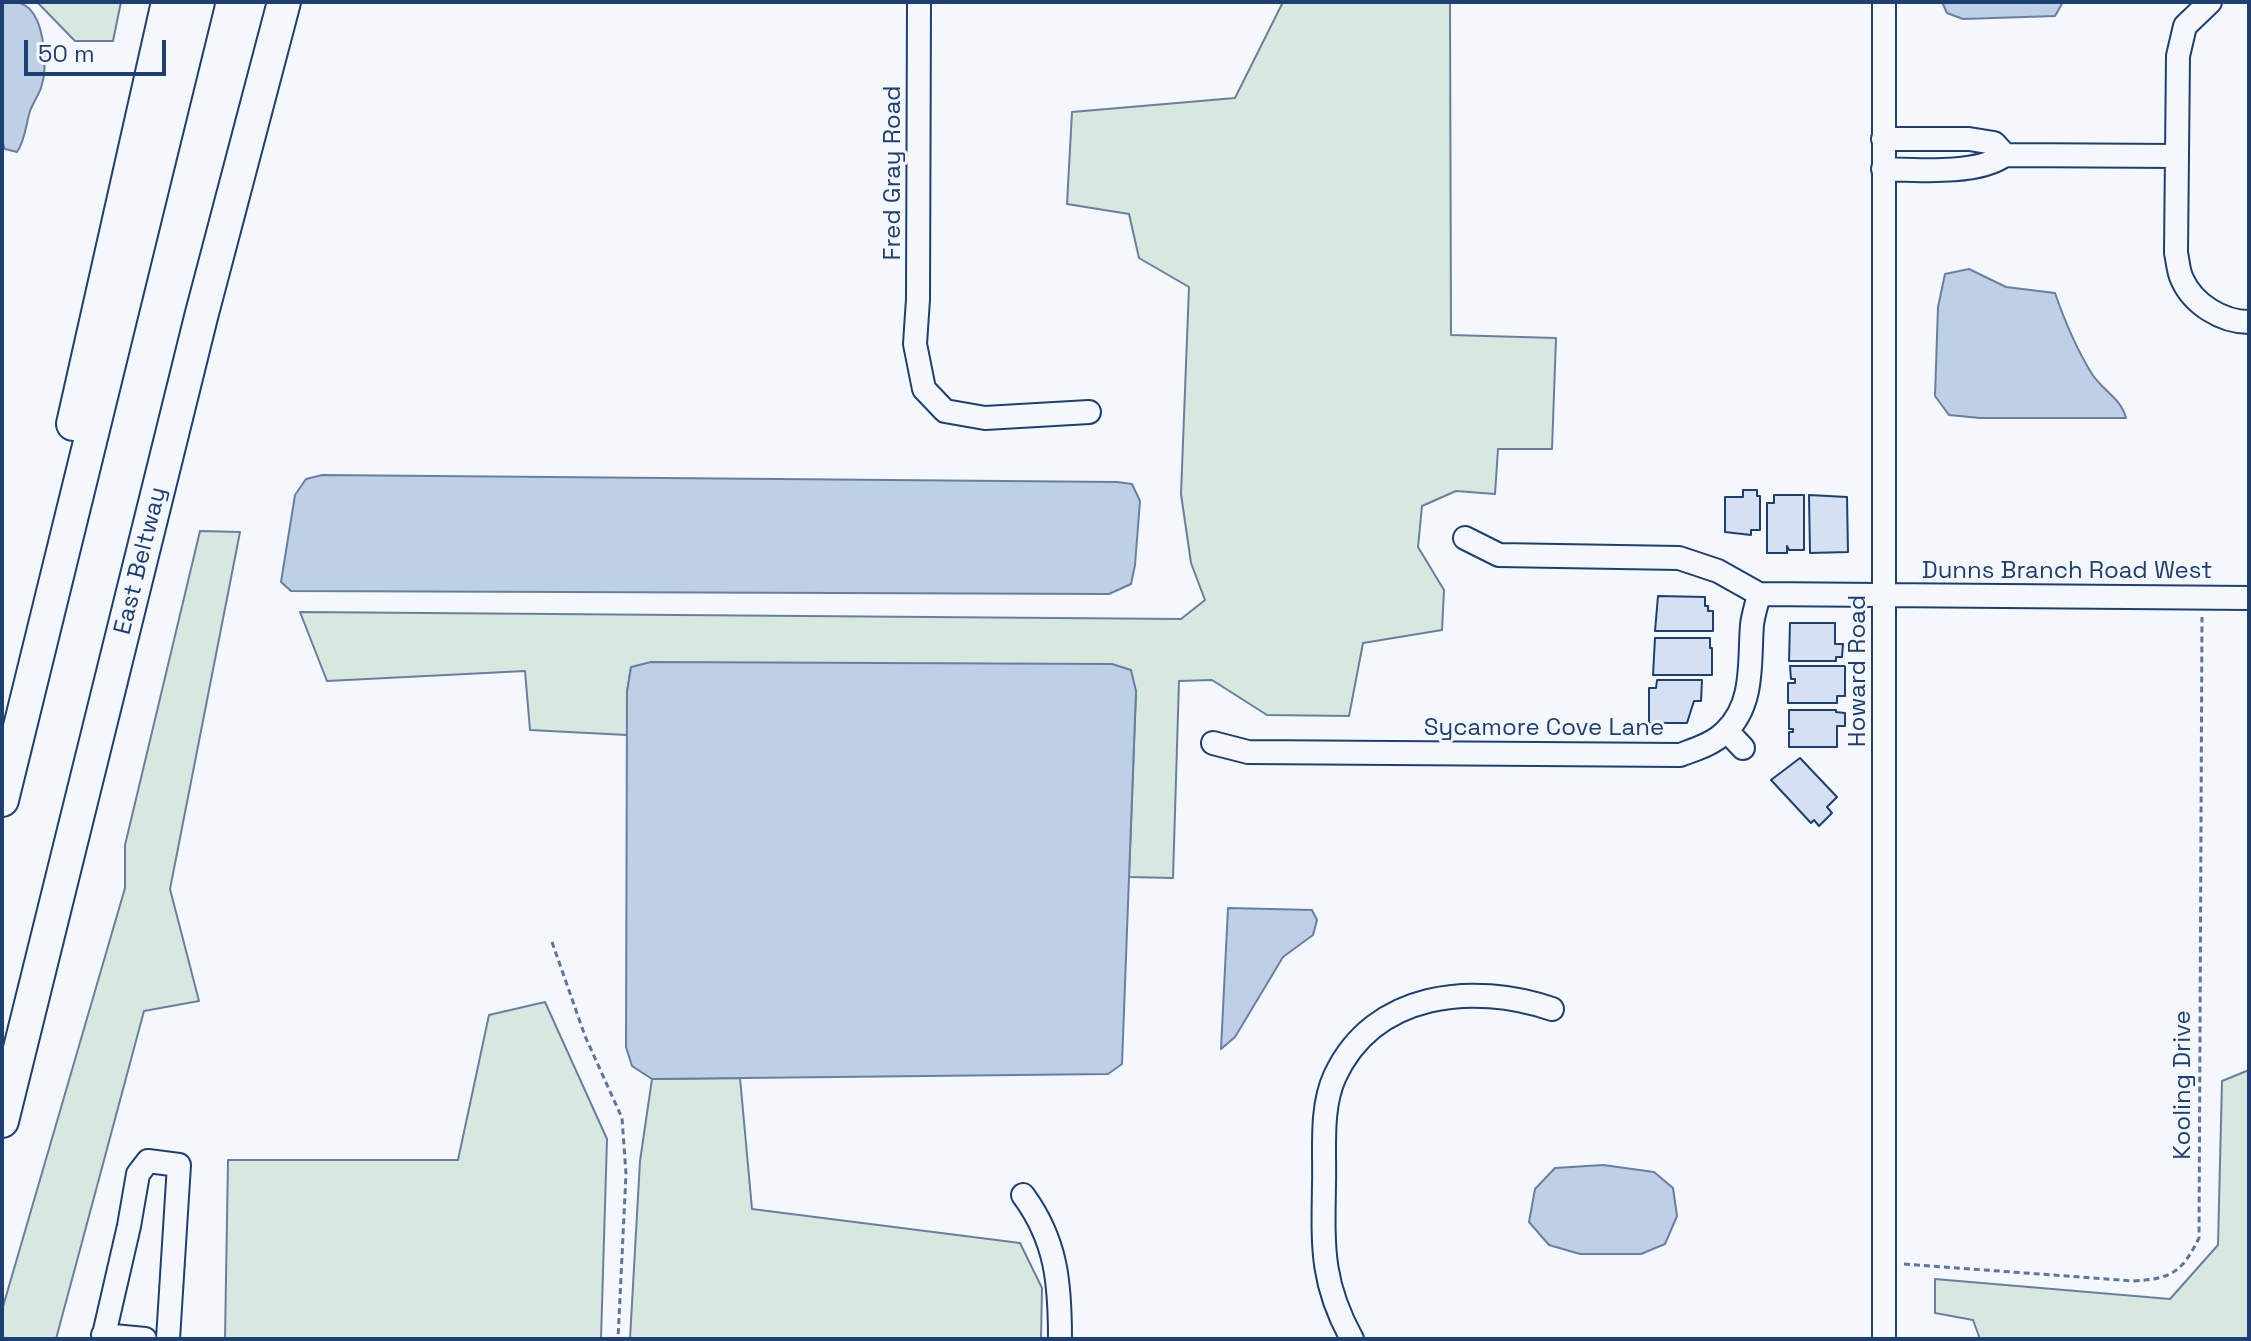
<!DOCTYPE html>
<html>
<head>
<meta charset="utf-8">
<style>
  body { margin:0 }
  #map { position:relative; width:2251px; height:1341px; overflow:hidden; background:#f4f7fb; font-family:"Space Grotesk",sans-serif }
  canvas { display:block }
  .frame { position:absolute; inset:0; border:4px solid #1d3f73; pointer-events:none }
  .scale { position:absolute; left:24px; top:40px; width:142px; height:36px; box-sizing:border-box; border:4px solid #1d3f73; border-top:0; padding-left:10px; font-size:24px; line-height:28px; white-space:nowrap; color:#1d3f73; -webkit-text-stroke:6px #f4f7fb; paint-order:stroke }
</style>
</head>
<body>
<div id="map">
<canvas width="2251" height="1341"></canvas>
<div class="frame"></div>
<div class="scale">50 m</div>
</div>
<script>
const g = document.querySelector('canvas').getContext('2d');
g.lineJoin = 'round';
function paint(path, color) { g.fillStyle = color; g.fill(path, 'evenodd'); }
function strokePath(path, color, width, dash) { g.strokeStyle = color; g.lineWidth = width; g.lineCap = dash ? 'butt' : 'round'; g.setLineDash(dash || []); g.stroke(path); }
function label(font, color, halo, rows, align = 'center') {
  g.font = font + ' "Space Grotesk",sans-serif'; g.lineWidth = 6; g.setLineDash([]); g.textBaseline = 'middle'; g.strokeStyle = halo; g.fillStyle = color; for (const [text, x, y, turn = 0] of rows) {
    g.save(); g.translate(x, y); g.rotate((+turn || 0) * Math.PI / 180); g.textAlign = isNaN(turn) ? turn : align; if (halo) g.strokeText(text, 0, 0); g.fillText(text, 0, 0); g.restore();
  }
}
const green = new Path2D(`
  M37 2H121L113 41H75Z
  M1283 2H1450L1451 335 1556 338 1552 449H1498L1495 494 1456 491 1422 506 1418 547 1444 590 1442 630 1363 643 1349 716 1267 715 1212 680 1179 681 1173 878 1129 877 1136 691 631 668 627 692V735L530 730 525 671 327 681 300 612 1181 619 1205 600 1191 563 1181 494 1189 287 1139 258 1129 214 1067 204 1072 112 1235 98Z
  M200 531 240 532 170 889 199 1001 144 1011 56 1339H2V1310L125 888V845Z
  M545 1002 607 1139 601 1339H225L228 1160H458L489 1015Z
  M2249 1070V1339H1980L1973 1320 1935 1313V1279L2170 1299 2218 1245 2222 1081Z
  M740 1078 752 1209 1020 1243 1042 1288 1041 1339H630L640 1161 652 1079Z`);
paint(green, '#d7e8df');
strokePath(green, '#687fa3', 2);
const water = new Path2D(`
  M2 2C10 2 19 1 26 6 45 19 48 68 41 88 38 96 33 103 30 111 26 124 25 141 17 152L5 149 2 141Z
  M1942 2H2063L2055 16 1963 19 1947 13Z
  M1969 269 2006 287 2055 293C2065 322 2076 348 2092 374 2103 391 2121 398 2126 418H1980L1949 415 1935 396 1938 307 1945 274Z
  M322 475 1117 482 1132 484 1140 501 1135 565 1131 584 1109 594 291 591 281 582 295 495 306 479Z
  M651 662 1112 664 1131 670 1136 691 1122 1064 1108 1074 652 1079 632 1066 626 1047 627 692 631 667Z
  M1228 908 1312 910 1317 920 1313 935 1283 957 1235 1037 1221 1049Z
  M1603 1165 1654 1172 1673 1188 1677 1216 1665 1244 1641 1254H1580L1549 1245 1529 1222 1535 1189 1555 1168Z`);
paint(water, '#bed0e5');
strokePath(water, '#687fa3', 2);
const building = new Path2D(`
  M1743 490H1757V496H1760V530H1751V535L1725 532V497H1743Z
  M1774 495H1804V550H1789L1787 546V553H1767V503H1774Z
  M1809 495 1847 497 1848 552 1810 553Z
  M1658 596 1705 597V606H1708V611H1713V631H1655Z
  M1790 623H1835V644H1843L1842 657H1836V661H1789Z
  M1655 638H1710V648H1712V675H1653Z
  M1790 666H1845V696H1837V703H1788V683H1795V679H1791Z
  M1657 680H1702L1701 701H1694L1687 723H1649V688H1656Z
  M1789 710H1836V712L1845 713V726H1837V747H1789V732H1793V729H1789Z
  M1800 758 1837 797 1827 807 1832 813 1819 826 1814 820 1811 823 1771 780Z`);
paint(building, '#d5e0f0');
strokePath(building, '#1d3f73', 2);
const minor = new Path2D(`
  M919 2 918 299 915 344 924 389 945 411 985 418 1089 412
  M1884 2V1339
  M2210 2 2185 26 2178 56 2176 253C2178 261 2178 271 2182 279 2193 304 2222 322 2249 322
  M1883 139H1969L1994 143 2005 155
  M1883 169C1917 170 1978 175 2005 155L2177 156
  M1465 538 1499 555 1679 558 1718 571 1759 594 2249 598
  M1727 731 1743 748
  M1213 743 1248 752 1680 755C1696 749 1713 744 1725 732 1755 704 1749 661 1752 625 1753 615 1757 604 1759 594
  M1023 1195C1057 1241 1060 1284 1060 1339
  M103 1335 145 1339
  M103 1339 129 1226 138 1174 148 1161 179 1165 168 1339
  M1352 1339C1321 1283 1323 1247 1324 1185 1325 1151 1320 1108 1335 1076 1374 992 1473 982 1552 1009`);
const highway = new Path2D(`
  M73 424 168 2
  M2 800 198 2
  M2 1121 201 317 284 2`);
strokePath(minor, '#1d3f73', 26);
strokePath(highway, '#1d3f73', 36);
strokePath(new Path2D(`
  M552 942 585 1036 622 1118 626 1174 618 1339
  M1904 1264 2133 1281C2172 1279 2182 1272 2199 1238L2202 617`), '#5e769c', 3, [6, 4]);
strokePath(minor, '#f4f7fb', 22);
strokePath(highway, '#f4f7fb', 32);
label('24px', '#1d3f73', '#f4f7fb', [
  ["Fred Gray Road",893,173,-90],
  ["East Beltway",141,561,-76],
  ["Dunns Branch Road West",2067,571],
  ["Howard Road",1858,671,-90],
  ["Sycamore Cove Lane",1544,728],
  ["Kooling Drive",2183,1085,-90]
]);
</script>
</body>
</html>
